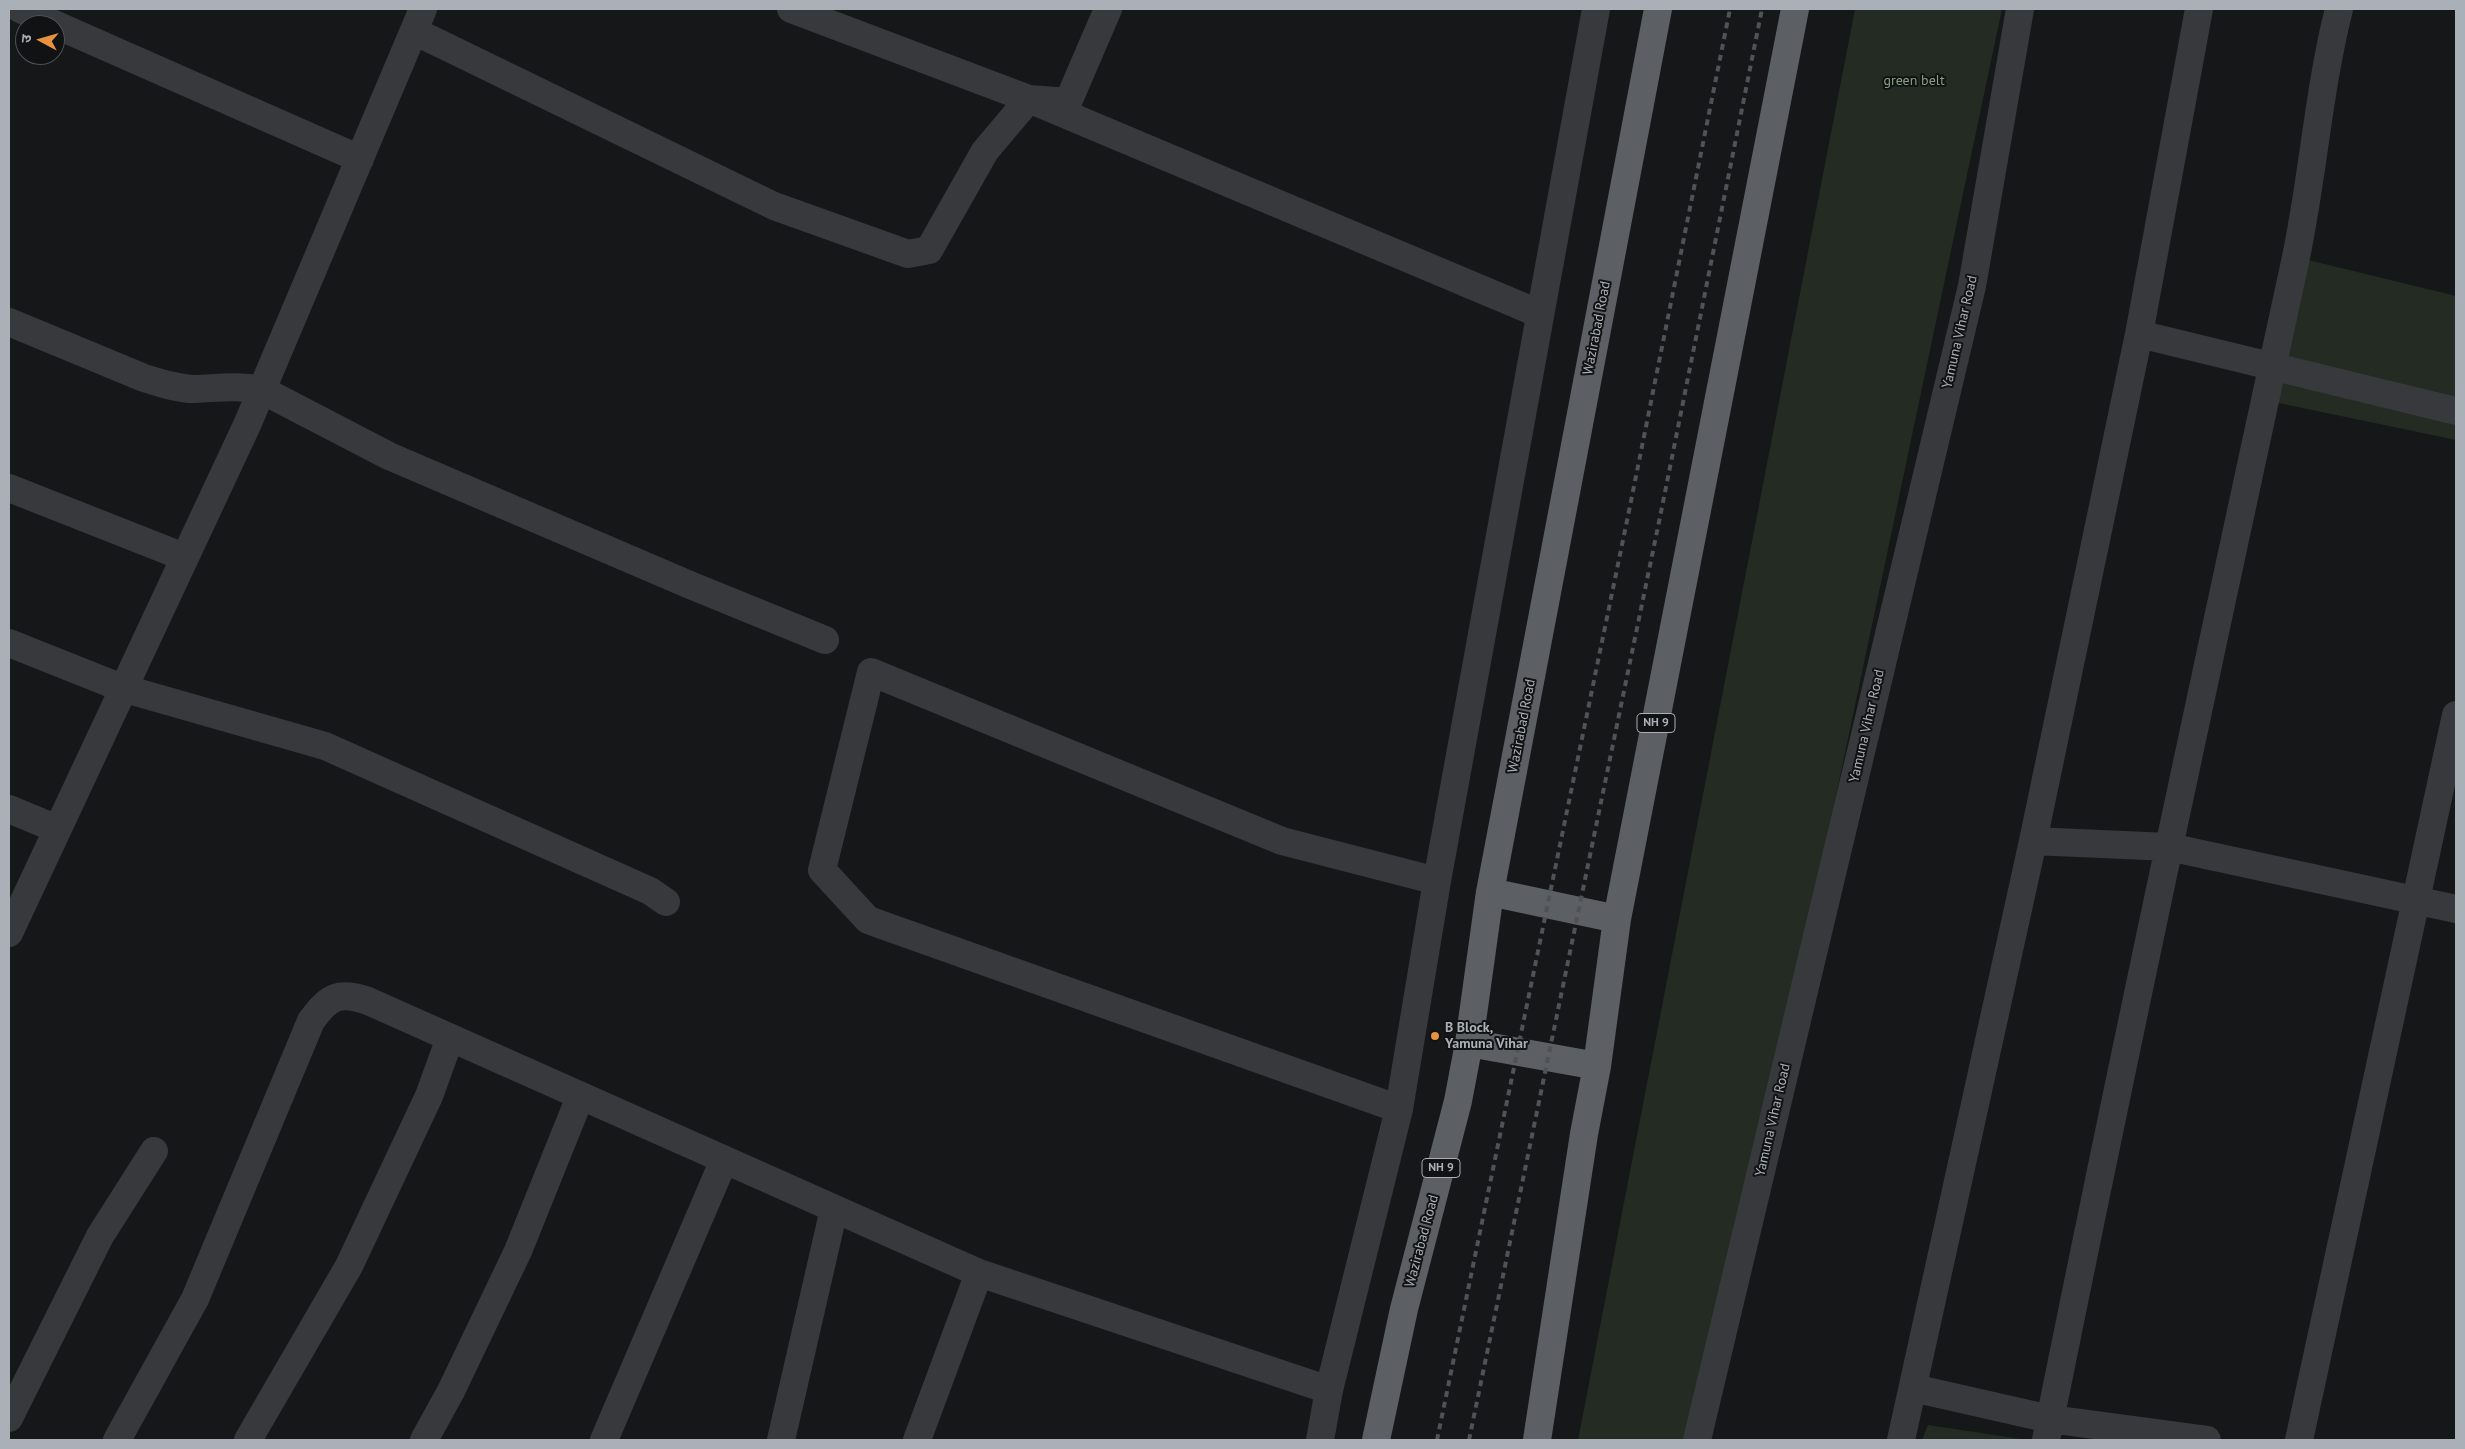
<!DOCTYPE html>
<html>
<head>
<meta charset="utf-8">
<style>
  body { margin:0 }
  #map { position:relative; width:2465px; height:1449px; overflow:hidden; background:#161718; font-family:"PT Sans","Noto Sans Devanagari",sans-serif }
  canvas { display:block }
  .frame { position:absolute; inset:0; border:10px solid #a9b0b7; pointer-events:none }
  .north { position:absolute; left:15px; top:15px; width:50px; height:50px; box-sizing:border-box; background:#111213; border:1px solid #4e5155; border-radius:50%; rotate:276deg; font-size:14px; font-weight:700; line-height:20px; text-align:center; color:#a9b0b7 }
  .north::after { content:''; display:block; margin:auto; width:18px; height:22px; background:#e7923f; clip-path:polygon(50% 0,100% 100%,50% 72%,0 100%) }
</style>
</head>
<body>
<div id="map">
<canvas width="2465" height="1449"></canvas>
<div class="frame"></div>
<div class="north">उ</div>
</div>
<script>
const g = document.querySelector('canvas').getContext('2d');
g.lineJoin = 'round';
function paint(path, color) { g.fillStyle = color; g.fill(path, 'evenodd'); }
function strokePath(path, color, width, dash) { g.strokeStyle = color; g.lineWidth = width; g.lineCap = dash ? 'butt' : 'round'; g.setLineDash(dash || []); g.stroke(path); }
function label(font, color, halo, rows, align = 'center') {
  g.font = font + ' "PT Sans",sans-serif'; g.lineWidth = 4; g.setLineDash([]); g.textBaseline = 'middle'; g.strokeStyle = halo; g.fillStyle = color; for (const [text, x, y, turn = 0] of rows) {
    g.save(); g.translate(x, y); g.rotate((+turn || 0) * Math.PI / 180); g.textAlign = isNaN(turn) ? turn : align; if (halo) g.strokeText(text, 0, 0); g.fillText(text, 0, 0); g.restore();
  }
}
paint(new Path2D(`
  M1855 9H2002L1700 1440H1578Z
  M2296 257 2456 296V440L2264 400Z
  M1928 1425 2028 1440H1922Z`), '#232b23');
strokePath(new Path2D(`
  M20 9 360 159
  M791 9 1029 99 1540 314
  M414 31 774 206 908 254 929 250 985 151 1029 99 1068 102 1108 9
  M9 322 144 378C160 383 178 389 195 389 220 388 236 385 262 390L389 456 690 585 825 640
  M2139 334 2456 411
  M9 488 184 557
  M9 643 122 688 325 746 650 891 666 902
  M9 809 57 829
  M2033 841 2169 847 2456 909
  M9 933 247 425 423 9
  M1399 1109 868 920 822 870 871 672 1282 841 1437 881
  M1913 1388 2050 1419 2207 1440
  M9 1418 100 1236 154 1151
  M117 1440 195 1299 311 1021C329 996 339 991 368 1001L979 1273 1329 1390
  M248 1440 349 1266 429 1096 450 1038
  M424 1440 451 1391 518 1251 580 1097
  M604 1440 724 1160
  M781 1440 834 1209
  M917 1440 979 1273
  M1697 1440 1972 286 2020 9
  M1901 1440 2033 841 2139 334 2199 9
  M2046 1440C2125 1047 2210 654 2295 262 2313 178 2318 92 2339 9
  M2299 1440 2456 715`), '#38393d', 28);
strokePath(new Path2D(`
  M1320 1440 1329 1390 1399 1109 1437 881 1596 9`), '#38393d', 28);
strokePath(new Path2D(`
  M1490 892 1617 919
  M1469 1043 1597 1066
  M1376 1440 1404 1309 1458 1101 1469 1043 1490 892 1658 9
  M1537 1440 1584 1134 1597 1066 1617 919 1795 9`), '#5c6065', 28);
strokePath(new Path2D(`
  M1437 1440 1629 511 1730 9
  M1469 1440 1660 517 1762 9`), '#4f5256', 4, [6, 5]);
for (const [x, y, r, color] of [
  [1435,1036,5,"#e7923f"]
]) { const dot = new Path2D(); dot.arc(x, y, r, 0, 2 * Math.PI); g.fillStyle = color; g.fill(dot); strokePath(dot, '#111213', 2); }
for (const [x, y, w] of [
  [1656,723,38],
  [1441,1168,38]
]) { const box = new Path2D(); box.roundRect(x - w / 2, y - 9.5, w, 19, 4); g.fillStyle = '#111213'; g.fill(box); strokePath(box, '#a9b0b7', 1); }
label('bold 12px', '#a9b0b7', null, [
  ["NH 9",1656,723],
  ["NH 9",1441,1168]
]);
label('14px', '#85a181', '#111213', [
  ["green belt",1914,81]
]);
label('14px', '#a9b0b7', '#111213', [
  ["Wazirabad Road",1597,328,-79],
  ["Yamuna Vihar Road",1960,332,-77],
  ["Wazirabad Road",1522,726,-79],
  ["Yamuna Vihar Road",1867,726,-77],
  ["Yamuna Vihar Road",1773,1120,-77],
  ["Wazirabad Road",1422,1241,-75]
]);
label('bold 14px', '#a9b0b7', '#111213', [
  ["B Block,",1445,1028],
  ["Yamuna Vihar",1445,1044]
], 'left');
</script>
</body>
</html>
